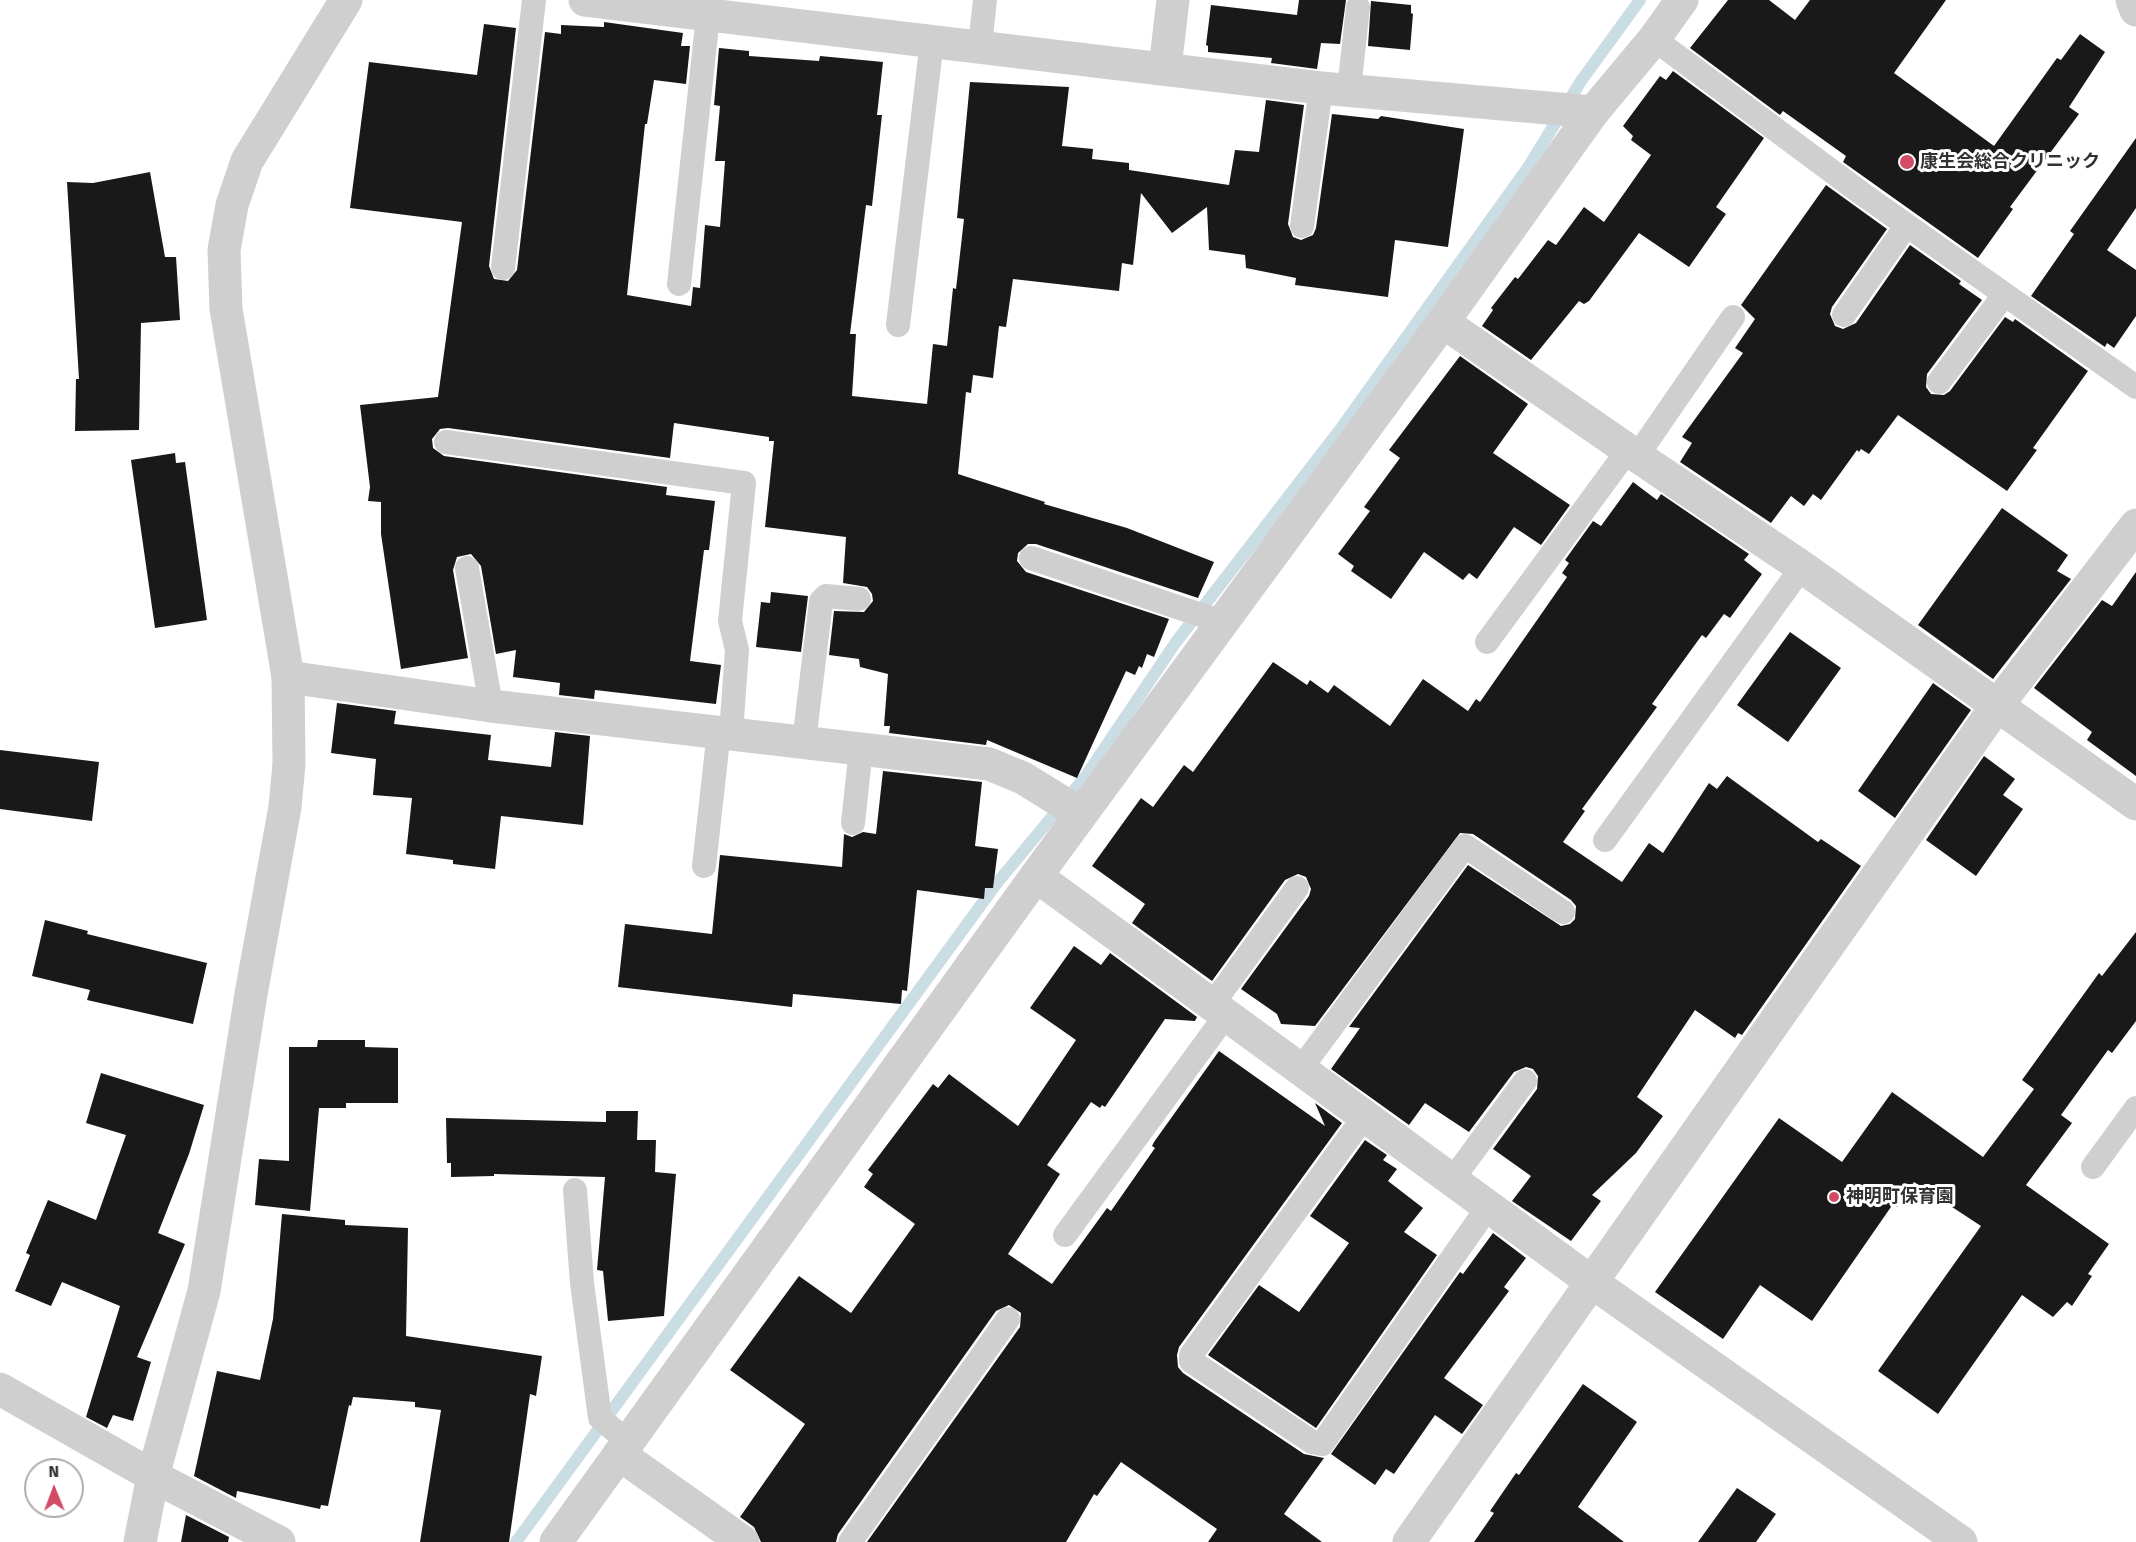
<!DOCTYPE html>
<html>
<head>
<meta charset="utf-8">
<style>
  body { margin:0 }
  #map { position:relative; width:2136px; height:1542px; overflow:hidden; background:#fff; font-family:"Fira Sans",sans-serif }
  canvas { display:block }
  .north { position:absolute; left:24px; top:1458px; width:60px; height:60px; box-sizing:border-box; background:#fff; border:2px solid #adadad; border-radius:50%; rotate:359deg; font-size:16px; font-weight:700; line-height:24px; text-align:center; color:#323232 }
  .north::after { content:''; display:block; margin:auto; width:21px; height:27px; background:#d24c65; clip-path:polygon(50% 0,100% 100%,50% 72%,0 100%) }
</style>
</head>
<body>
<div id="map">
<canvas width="2136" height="1542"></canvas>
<div class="north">N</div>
</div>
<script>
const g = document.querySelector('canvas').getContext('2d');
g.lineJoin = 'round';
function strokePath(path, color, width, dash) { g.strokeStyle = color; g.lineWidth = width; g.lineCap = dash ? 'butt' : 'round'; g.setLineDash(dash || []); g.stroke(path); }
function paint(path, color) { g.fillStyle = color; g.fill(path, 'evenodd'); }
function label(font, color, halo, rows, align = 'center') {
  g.font = font + ' "Fira Sans","Noto Sans JP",sans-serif'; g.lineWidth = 6; g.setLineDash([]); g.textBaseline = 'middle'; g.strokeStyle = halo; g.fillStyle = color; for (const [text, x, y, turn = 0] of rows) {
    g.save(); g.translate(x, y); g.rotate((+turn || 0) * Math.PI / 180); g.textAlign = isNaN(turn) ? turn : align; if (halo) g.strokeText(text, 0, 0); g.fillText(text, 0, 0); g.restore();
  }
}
strokePath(new Path2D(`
  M516 1542 997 883 1085 777 1176 642 1339 431 1529 166 1581 81 1640 0`), '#cadde4', 12);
paint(new Path2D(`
  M1299 0H1346L1340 44 1321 43 1317 69 1271 63 1272 58 1208 52V46L1206 45 1211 5 1297 15Z
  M1728 0H1769L1795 20 1810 0H1946L1894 73 1994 146 2057 58 2061 60 2080 34 2105 52 2069 107 2079 114 2010 207 2013 209 1978 258 1843 162 1846 156 1783 111 1780 115 1690 48Z
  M1371 1 1411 5V13L1413 14 1410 50 1368 46Z
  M604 22 683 33 681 46H690L686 84 654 80 647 124H645L627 295 691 306 693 287 700 288 705 225 720 227 725 161H715L720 106 714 105 719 48 749 51V56L819 61 820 56 883 62 877 115H882L872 206 866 205 850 334H856L852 396 927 404 933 344 947 346 953 288 956 289 964 219 957 218 970 82 1069 87 1062 146 1093 149 1092 159 1129 163V170L1229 185 1235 150 1259 152 1266 100 1304 105 1288 224 1293 237 1301 240 1313 235 1316 228 1332 114 1378 119 1381 116 1464 129 1448 247 1395 240 1388 297 1295 285 1296 278 1246 268 1245 255 1209 250 1207 207 1172 233 1141 193 1133 265 1122 263 1119 291 1013 279 1006 327 999 326 993 378 973 375 971 393 966 392 958 474 1045 502 1044 504 1127 528 1214 562 1198 598 1036 544H1028L1018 553 1017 561 1026 572 1169 619 1154 657 1147 654 1142 668 1139 666 1135 675 1126 671 1077 778 987 740 986 745 889 733 890 726H884L888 674 860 667 859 659 829 655 834 611 864 612 873 601 872 594 867 587 843 583 846 537 765 527 774 441H769V437L674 423 670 458 448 428 440 429 432 439 433 448 444 456 667 487 666 495 715 501 709 550H704L690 661 721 665 716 704 595 690 594 699 559 695 560 683 513 677 516 650 496 654 481 566 471 554 457 557 453 570 468 658 401 669 381 534V502L368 501 370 487 360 405 438 397 462 222 350 208 369 62 477 75 484 24 516 28 489 266 494 279 508 281 517 270 545 32 561 34V25L604 27Z
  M1673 71 1764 138 1716 207 1726 214 1689 267 1639 233 1589 301 1584 304 1579 301 1531 360 1482 326 1493 310 1491 308 1515 277 1518 279 1548 240 1556 245 1584 207 1604 222 1651 155 1631 140 1633 136 1623 126 1660 76 1666 80Z
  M2136 138V208L2107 250 2136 270V316L2114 348 2107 343 2105 347 2031 296 2074 234 2070 231Z
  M150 172 165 257H176L180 320 141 323 139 430 75 431 76 379H79L67 182 93 183Z
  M1826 185 1887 229 1832 307 1830 314 1835 326 1843 329 1856 323 1910 245 1961 281 1959 284 1982 300 1927 374 1926 387 1931 394 1944 395 1950 391 2005 317 2013 322 2015 319 2088 371 2033 448 2037 450 2007 491 1898 415 1869 454 1861 449 1859 452 1857 450 1821 500 1813 494 1804 506 1791 496 1771 523 1680 462 1692 443 1682 437 1743 353 1735 348 1755 319 1741 305Z
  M1460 356 1528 404 1493 453 1570 505 1541 545 1514 527 1477 579 1469 573 1463 580 1424 552 1391 599 1351 571 1354 566 1338 554 1370 511 1364 507 1400 458 1389 450Z
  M175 453 176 463 185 462 207 620 155 628 131 460Z
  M1633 482 1657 500 1661 494 1749 554 1744 560 1762 574 1730 618 1724 614 1706 638 1702 635 1652 704 1657 707 1582 809 1585 811 1563 842 1622 882 1649 843 1663 853 1709 783 1717 789 1727 776 1818 842 1821 839 1861 866 1742 1035 1738 1033 1735 1038 1695 1010 1637 1097 1663 1116 1636 1153 1592 1195 1601 1201 1571 1241 1512 1201 1531 1176 1493 1149 1537 1089 1538 1076 1533 1069 1526 1067 1514 1072 1469 1132 1425 1103 1409 1125 1331 1069 1360 1028 1349 1027 1468 865 1561 926 1570 924 1575 919 1576 906 1571 900 1473 834 1460 833 1315 1026 1281 1024 1277 1014 1241 989 1309 896 1311 889 1306 877 1298 874 1285 880 1212 981 1132 923 1145 904 1092 866 1141 798 1153 807 1184 765 1193 772 1273 662 1307 685 1310 680 1328 693 1334 685 1390 726 1423 679 1468 711 1476 699 1480 702 1567 577 1562 573 1569 563 1565 560 1593 521 1601 526Z
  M2002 508 2068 555 2057 571 2071 579 1993 679 1918 625Z
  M2136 572V776L2087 740 2092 732 2034 688 2102 600 2112 606Z
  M771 592 808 596 801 652 756 647 761 602 770 603Z
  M1790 632 1841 668 1788 742 1737 705Z
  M1933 683 1971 710 1895 818 1858 791Z
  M337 703 396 711 394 724 491 735 488 760 551 767 555 732 590 736 583 825 501 816 495 869 453 864V860L406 854 412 798 373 795 376 759 331 753Z
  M0 750 99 762 92 821 0 809Z
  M1984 756 2015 779 2003 795 2023 809 1976 876 1926 840Z
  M883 771 982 782 975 846 998 849 993 888H985L984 899 917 890 907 991 902 990 901 1004 793 994 792 1007 618 987 625 924 712 934 720 855 842 867 844 834 852 837 863 832 876 834Z
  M45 920 88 931 87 934 207 963 193 1024 87 1000 90 990 32 976Z
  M2136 932V1021L2112 1053 2108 1050 2061 1115 2072 1123 2026 1185 2109 1244 2088 1274 2092 1276 2072 1306 2067 1302 2053 1317 2022 1295 1938 1414 1878 1371 1981 1226 1914 1182 1897 1207 1893 1204 1812 1321 1760 1285 1723 1339 1655 1292 1779 1118 1842 1162 1892 1092 1983 1157 2034 1089 2022 1080 2099 973 2102 976Z
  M1074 946 1101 965 1110 953 1197 1017 1195 1021 1165 1019 1105 1107 1102 1105 1100 1108 1091 1102 1047 1165 1060 1174 1008 1254 1052 1284 1107 1208 1111 1211 1155 1148 1152 1146 1154 1142 1219 1051 1325 1126 1315 1103 1342 1123 1179 1347 1177 1355 1178 1367 1183 1373 1304 1454 1324 1458 1284 1514 1322 1542H1208L1217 1529 1121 1462 1097 1496 1094 1494 1066 1542H867L1020 1327 1021 1313 1009 1305 996 1311 838 1534 836 1542H761L754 1527 740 1517 805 1424 730 1370 799 1276 851 1313 915 1224 864 1187 873 1174 868 1170 933 1084 938 1088 949 1074 1018 1126 1076 1040 1030 1008Z
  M318 1040H365V1047L398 1048V1103H346V1108H319L310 1211 255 1205 259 1159 289 1161V1047H317Z
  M101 1073 204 1105 189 1154 158 1233 185 1244 137 1357 151 1362 133 1421 113 1415 107 1428 86 1417 120 1306 62 1282 51 1306 15 1291 30 1255 26 1253 48 1200 96 1220 126 1135 86 1123Z
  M606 1111H638L637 1140H656L655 1172 676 1174 664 1316 608 1321 603 1271 597 1270 605 1177 494 1174V1176L451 1177V1163H447L446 1118 606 1122Z
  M1365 1140 1387 1155 1383 1160 1397 1169 1388 1181 1423 1208 1404 1232 1437 1255 1316 1428 1208 1355 1259 1285 1299 1312 1349 1243 1310 1216Z
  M282 1214 345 1220V1225L408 1228 406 1336 542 1356 536 1396 530 1394 509 1542H420L441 1410 415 1407V1402L353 1397 351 1406 349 1405 328 1506 321 1505 320 1509 237 1491 236 1498 194 1476 217 1371 260 1380 273 1319Z
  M1493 1233 1526 1258 1504 1287 1509 1291 1444 1378 1483 1405 1462 1434 1435 1415 1394 1474 1386 1469 1375 1485 1331 1454 1460 1272 1463 1274Z
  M1583 1384 1637 1422 1578 1507 1624 1542H1474L1494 1513 1490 1511 1516 1473 1519 1475Z
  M1737 1488 1776 1514 1756 1542H1698Z
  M186 1515 229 1537 228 1542H181Z`), '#191919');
strokePath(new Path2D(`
  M1654 39 1861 193 2136 387
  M980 45 985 0
  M1349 90 1358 7
  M1302 226 1321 88
  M503 268 534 0
  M679 284 708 16
  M1844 315 1906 226
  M898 325 932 41
  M1939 382 2004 295
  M446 442 744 483 730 621 737 650 731 733
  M1637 456 1733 317
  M1031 558 1222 622
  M467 568 491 706
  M1487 642 1628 450
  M804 742 821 601 826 596 859 599
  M853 823 861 748
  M1605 840 1802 567
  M704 866 719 731
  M1212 1005 1297 888
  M1300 1070 1465 846 1563 912
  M1364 1117 1191 1355V1361L1312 1442 1322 1444 1488 1207
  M2093 1167 2136 1108
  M1452 1180 1525 1081
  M575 1190 582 1283 600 1418 628 1442
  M1065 1235 1226 1015
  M850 1542 1008 1319`), '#cfcfcf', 24);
strokePath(new Path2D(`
  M585 0 1321 88 1593 112
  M1165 68 1173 0
  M1443 322 1628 450 1802 567 2136 804
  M288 677 491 706 989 764 1023 778 1081 814
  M1036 876 1593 1283 1961 1542
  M0 1389 153 1476 279 1542
  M619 1454 743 1542
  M1409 1542 1996 707 2136 525`), '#cfcfcf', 33);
strokePath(new Path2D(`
  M2132 0 2136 10
  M140 1542 153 1476 204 1291 251 994 285 807 289 764 288 677 226 309 224 250 232 205 247 161 346 0
  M556 1542 1036 876 1443 322 1593 112 1654 39 1682 0`), '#cfcfcf', 33);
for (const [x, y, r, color] of [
  [1907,162,8,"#d24c65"],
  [1834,1197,6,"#d24c65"]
]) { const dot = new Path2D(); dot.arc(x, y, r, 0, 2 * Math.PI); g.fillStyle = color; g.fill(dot); strokePath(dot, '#fff', 2); }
label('bold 18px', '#323232', '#fff', [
  ["康生会総合クリニック",1920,162],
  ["神明町保育園",1846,1197]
], 'left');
</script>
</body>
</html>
